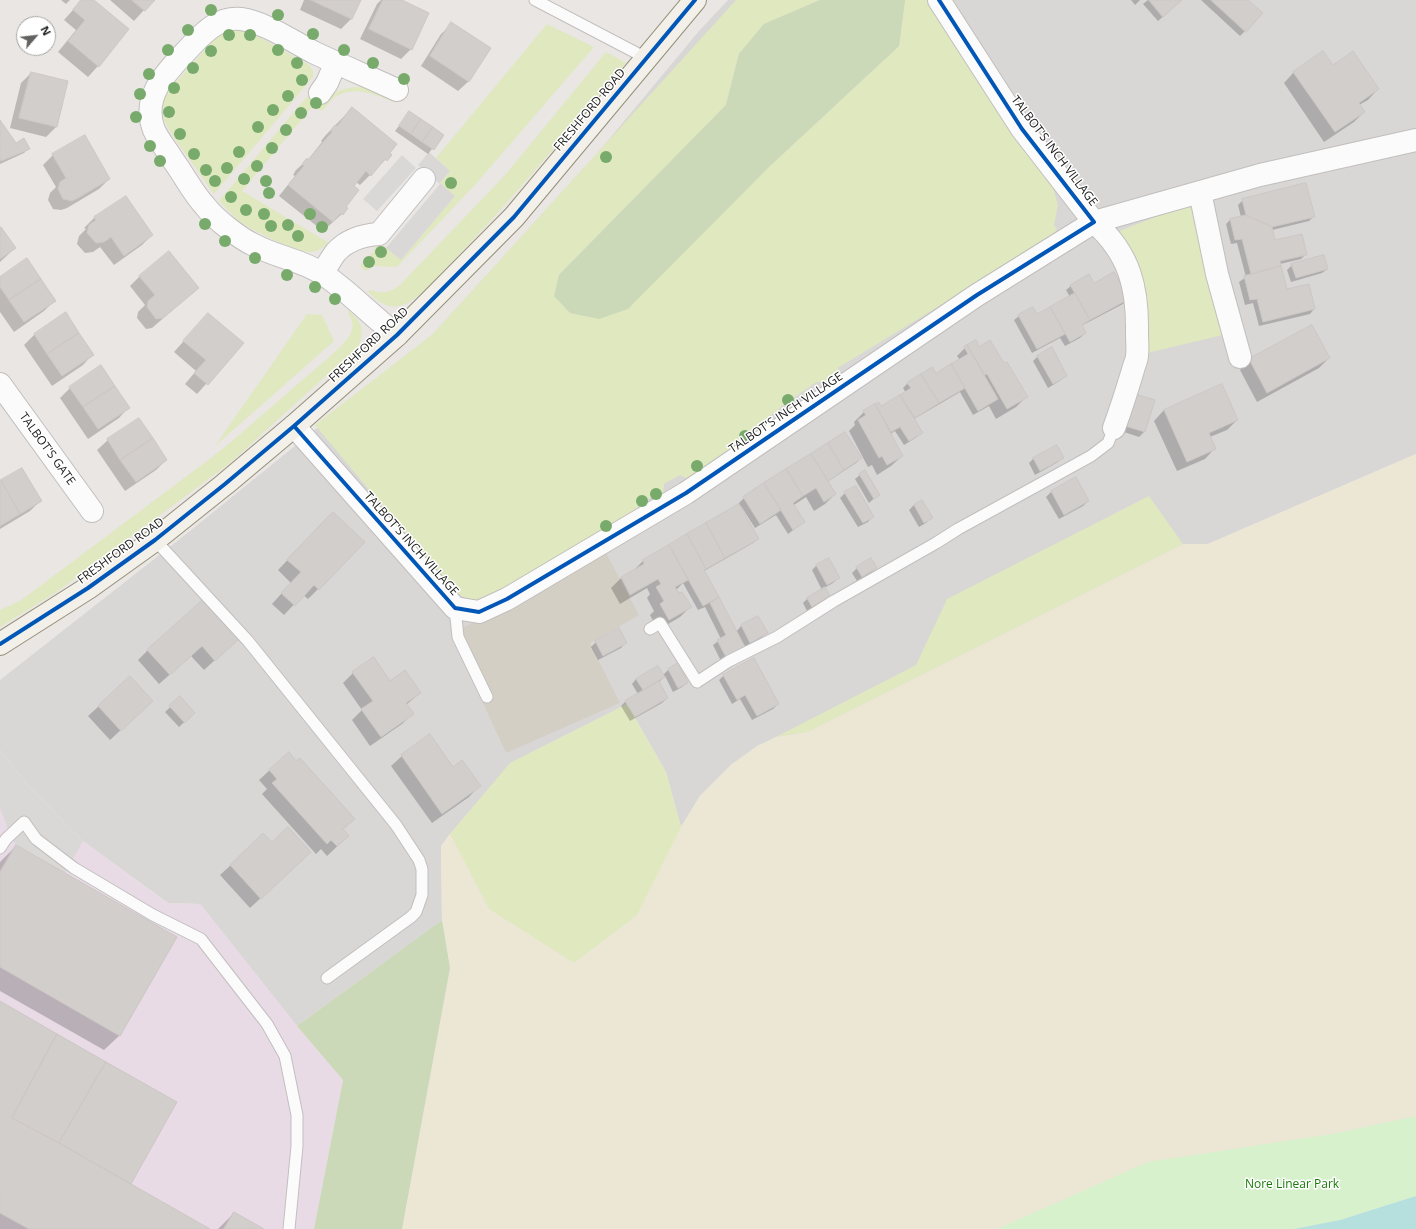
<!DOCTYPE html>
<html>
<head>
<meta charset="utf-8">
<style>
  body { margin:0 }
  #map { position:relative; width:1416px; height:1229px; overflow:hidden; background:#eae6e3; font-family:"Open Sans",sans-serif }
  canvas { display:block }
  .north { position:absolute; left:16px; top:16px; width:40px; height:40px; box-sizing:border-box; background:#fff; border:1px solid #a4a4a4; border-radius:50%; rotate:62deg; font-size:11px; font-weight:700; line-height:16px; text-align:center; color:#1b1b1b }
  .north::after { content:''; display:block; margin:auto; width:14px; height:18px; background:#636261; clip-path:polygon(50% 0,100% 100%,50% 72%,0 100%) }
</style>
</head>
<body>
<div id="map">
<canvas width="1416" height="1229"></canvas>
<div class="north">N</div>
</div>
<script>
const g = document.querySelector('canvas').getContext('2d');
g.lineJoin = 'round';
function paint(path, color) { g.fillStyle = color; g.fill(path, 'evenodd'); }
function strokePath(path, color, width, dash) { g.strokeStyle = color; g.lineWidth = width; g.lineCap = dash ? 'butt' : 'round'; g.setLineDash(dash || []); g.stroke(path); }
function label(font, color, halo, rows, align = 'center') {
  g.font = font + ' "Open Sans",sans-serif'; g.lineWidth = 3; g.setLineDash([]); g.textBaseline = 'middle'; g.strokeStyle = halo; g.fillStyle = color; for (const [text, x, y, turn = 0] of rows) {
    g.save(); g.translate(x, y); g.rotate((+turn || 0) * Math.PI / 180); g.textAlign = isNaN(turn) ? turn : align; if (halo) g.strokeText(text, 0, 0); g.fillText(text, 0, 0); g.restore();
  }
}
paint(new Path2D(`
  M728 0H1416V454L1208 544H1183L807 732 776 737 732 764 700 796 681 827 666 772 627 704 511 763 450 834 441 846 442 920 297 1026 200 904 168 903 83 841 28 785 0 750V680L190 531 433 334 601 149 699 31Z`), '#d9d6d6');
paint(new Path2D(`
  M0 750 28 785 83 841 167 903 200 904 297 1026 343 1080 314 1229H0Z`), '#e8dbe5');
paint(new Path2D(`
  M606 553 639 615 590 643 620 703 506 753 451 634Z`), '#d4cfc5');
paint(new Path2D(`
  M1416 454V1116L1105 1182 997 1229H402L450 968 442 920 441 846 450 834 489 909 637 915 681 827 700 796 732 764 757 746 776 737 807 732 1183 544H1208Z`), '#ece7d5');
paint(new Path2D(`
  M736 0H820L764 24 739 54 726 105 559 275 772 164 899 46 905 0H928L952 32 1052 184 1058 205 1054 226 1057 228 1053 238 838 368V376L830 382H817L789 401 765 420 769 428 689 480 680 475 664 484 663 495 655 501 651 497 638 506 637 512 497 594C471 603 468 604 447 583L315 425 433 334Z
  M547 24 594 47 474 186 397 267 374 266 365 271 360 266 373 252 376 245 386 248 401 260 454 196 440 183 450 171 436 158Z
  M241 30 250 32 309 65 313 71V77L214 194 172 135 163 118 162 104 167 92 216 38 229 31Z
  M606 52 626 63C567 132 510 203 446 268 434 280 416 303 399 306 386 309 377 300 368 292L370 290C383 294 389 293 400 285L506 174Z
  M358 87 372 88 395 98 393 102C375 94 353 85 335 97 330 101 326 107 322 111L313 106 242 191 329 243C324 247 317 252 310 252 298 253 249 229 239 221 232 215 226 208 219 201L310 93 323 104C335 90 340 89 358 87Z
  M1192 205 1227 334 1147 353C1147 326 1152 294 1139 269 1133 256 1124 244 1117 232L1178 208Z
  M348 310C362 322 365 329 359 346L230 463 58 591 0 627V610L20 601 211 458 231 442 337 350C344 343 355 333 352 322 351 317 348 315 348 310Z
  M307 314 322 315 334 341 215 446Z
  M1149 496 1183 544 807 732 776 737 916 665 947 599Z
  M627 704 666 772 681 827 637 915 574 963 489 909 450 834 510 763Z`), '#e0e8c0');
paint(new Path2D(`
  M820 0H905L899 46 772 164 628 309 599 319 570 313 554 296 559 275 726 105 739 54 764 24Z
  M442 920 450 968 402 1229H314L343 1080 297 1026Z`), '#ccd9b8');
paint(new Path2D(`
  M1416 1116V1196L1340 1220 1294 1229H997L1148 1162 1332 1134Z`), '#d6f1cc');
paint(new Path2D(`
  M429 152 450 171 440 183 455 196 401 260 386 248 440 184 418 165Z
  M402 155 416 168 377 211 363 199Z
  M993 273 868 356 838 376V368Z
  M817 382H830L769 428 765 420 789 401Z
  M0 750 28 785 83 841 65 873 16 845 10 834 0 808Z`), '#dad8d7');
paint(new Path2D(`
  M1416 1196V1229H1294L1340 1220Z`), '#b6e0de');
paint(new Path2D(`
  M61 0H70L66 4Z
  M82 0H92L128 29 98 66 88 77 58 52 76 30 64 20Z
  M110 0H153L134 21Z
  M304 0H360L351 19 341 29 300 10Z
  M381 0H399L411 49 401 59 360 39 377 4Z
  M1131 0H1140L1135 5Z
  M1148 0H1182L1158 21 1143 4Z
  M1201 0H1247L1245 31 1240 36Z
  M452 24 469 81 458 91 421 66 441 34Z
  M1332 66 1378 89 1368 100 1359 105 1364 112 1354 122 1324 142 1284 83 1294 72Z
  M31 73 56 127 46 137 10 128 21 83Z
  M352 108 390 155 360 185 356 182 342 214 323 231 279 196 295 176 293 175 296 170 307 160V161L322 142 321 141 325 136Z
  M410 112 443 135 428 154 395 131Z
  M0 121 15 144 29 148 24 153 0 164Z
  M53 155 109 179 99 189 67 208 61 210 53 209 48 200 50 193 56 187 43 165Z
  M1243 200 1314 216 1309 221 1272 230 1274 242 1306 254 1301 259 1280 264 1287 290 1314 309 1310 314 1259 326 1253 303 1245 305 1239 282 1246 277 1237 243 1231 244 1226 224 1231 219 1241 217 1238 205Z
  M95 217 152 235 142 245 114 265 100 247 93 252 85 253 77 244 79 236 86 229 84 228Z
  M0 227 15 248 0 262Z
  M1292 265 1327 269 1322 273 1291 282 1287 270Z
  M140 276 198 288 152 328 146 329 137 318 138 312 145 305 130 286Z
  M0 278 55 300 44 311 14 332 0 312Z
  M1094 284 1127 299 1123 304 1081 326 1085 333 1080 338 1065 346 1060 338 1032 353 1014 320 1019 316H1036L1070 297 1066 290 1071 286Z
  M65 314 93 354 83 365 52 386 24 345 34 335Z
  M208 314 242 344 197 394 185 384 196 371 174 352Z
  M975 342 979 348 1026 397 1016 407 996 419 989 406 973 415 960 392 914 419 922 432 917 437 904 445 895 431 890 434 902 456 891 466 877 475 872 465 868 467 849 431 855 425 854 422 864 412 878 403 881 408 906 393 903 388 908 383 935 375 960 360 957 356 965 348Z
  M1038 356 1066 376 1061 380 1048 388 1033 361Z
  M1329 358 1319 368 1257 402 1240 370 1250 360Z
  M70 388 129 407 119 418 88 439 60 398Z
  M1154 401 1144 432 1139 437 1121 431Z
  M1164 410 1237 420 1227 430 1210 437 1215 448 1205 459 1177 471 1154 421Z
  M138 419 166 460 156 470 125 491 97 450 108 440Z
  M845 433 861 458 856 463 827 482 835 494 825 504 814 511 806 497 794 505 804 522 788 534 776 515 755 528 741 506 739 507 758 538 753 543 704 571 736 632 741 626 757 617 766 633 761 638 745 647V645L739 651 721 661 713 645 721 639 705 607 698 610 683 583 676 590 690 607 680 617 658 630 650 615 654 611 647 598 650 594 647 588 620 604 611 588 621 578 633 571 643 561 740 505 739 503 744 498Z
  M1063 457 1058 462 1035 475 1029 463 1034 458Z
  M860 475 878 495 869 503 855 479Z
  M1076 478 1088 501 1083 506 1059 519 1046 497 1051 492Z
  M0 482 40 501 30 511 0 529Z
  M845 493 872 517 868 522 858 527 840 498Z
  M914 505 931 518 926 523 919 527 909 510Z
  M323 523 318 589 308 599 303 595 284 615 272 604 291 583 278 570Z
  M816 566 838 578 833 583 824 588 829 596 824 601 807 611 803 603 807 599 822 590 812 570Z
  M857 568H876L871 573 857 581 852 573Z
  M238 639 204 670 191 656 159 684 138 660 148 650Z
  M596 642 625 643 621 648 598 660 591 647Z
  M668 670 687 683 682 687 673 692 665 676 658 683 667 698 662 703 630 721 621 706 625 702 638 694 632 684 636 679 662 676Z
  M353 673 390 682 420 693 406 705 412 714 402 724 370 746 352 720 362 710 343 683Z
  M723 676 778 704 773 709 752 720 740 699 732 704 719 680Z
  M180 698 194 713 179 727 165 712Z
  M99 706 141 711 110 740 88 716Z
  M402 756 452 768 479 786 469 797 432 823 391 766Z
  M296 762 354 819 342 830 348 836 327 856 321 849 316 854 262 794 267 789 259 780 270 770Z
  M16 846 120 1035 104 1050 0 991V862Z
  M310 852 250 908 220 875 231 865Z
  M0 1002 176 1103 130 1184 208 1229H0Z
  M234 1213 261 1229H218Z`), '#0003');
const building = new Path2D(`
  M81 0H94L129 29 99 67 68 41 85 20 73 10Z
  M132 0H155L145 11Z
  M311 0H361L352 19Z
  M383 0H402L429 13 412 50 369 29Z
  M1149 0H1182L1163 17Z
  M1211 0H1248L1263 13 1246 32Z
  M451 22 491 48 469 82 430 56Z
  M1323 51 1333 65 1353 51 1379 89 1359 103 1365 112 1335 132 1293 72Z
  M31 72 68 81 57 127 19 118Z
  M352 107 397 144 390 153 392 155 387 161 385 159 371 176 366 171 354 186 359 190 346 207 348 208 343 215 341 213 333 222 288 185 304 166 302 164 307 158 308 160 332 132 331 130 335 125 337 126Z
  M409 111 421 119 411 134 399 126Z
  M421 119 433 127 422 142 411 134Z
  M0 120 16 143 24 138 30 149 1 161 0 159Z
  M433 127 444 135 434 150 422 142Z
  M85 135 110 179 78 198 72 201 63 199 58 189 60 182 66 178 52 154Z
  M1306 183 1315 217 1272 227 1246 215 1242 199Z
  M126 196 153 235 124 256 111 237 104 242 96 243 87 233 89 225 96 220 94 217Z
  M1246 215 1272 227 1275 240 1302 234 1307 255 1280 261 1281 266 1251 274 1242 239 1235 240 1230 219Z
  M1 227 16 248 0 259V228Z
  M169 251 199 288 163 318 156 319 147 307 148 301 155 295 139 276Z
  M1324 255 1328 269 1296 278 1291 264Z
  M27 258 41 279 9 300 0 287V277Z
  M1281 266 1287 289 1309 284 1315 309 1263 322 1257 299 1250 300 1244 276Z
  M1114 272 1129 299 1090 320 1070 285 1089 274 1094 283Z
  M41 279 56 301 24 322 9 300Z
  M1075 293 1090 320 1082 325 1086 333 1070 342 1050 307Z
  M1033 307 1037 314 1050 307 1065 334 1037 349 1018 315Z
  M66 312 79 333 47 354 34 334Z
  M208 313 244 343 208 385 194 373 206 360 183 341Z
  M1312 325 1330 358 1267 393 1249 359Z
  M79 333 94 355 62 376 47 354Z
  M976 340 979 347 990 340 1004 363 1007 362 1028 397 1007 409 987 374 985 375 967 345Z
  M967 345 998 399 978 411 951 364 968 354 964 347Z
  M1052 347 1067 376 1053 384 1037 356Z
  M951 364 965 388 939 403 921 374 932 367 936 373Z
  M101 365 115 386 83 407 69 387Z
  M921 374 939 403 915 418 900 395 911 388 907 383Z
  M1222 384 1238 420 1209 433 1216 449 1187 462 1164 410Z
  M115 386 130 408 98 429 83 407Z
  M1135 394 1155 400 1145 432 1125 426Z
  M900 395 923 433 909 441 900 427 891 432 875 404 879 402 881 406Z
  M875 404 903 456 887 465 882 456 879 458 858 420 866 415 863 411Z
  M139 418 153 438 120 460 107 439Z
  M845 432 862 458 844 470 828 443Z
  M153 438 167 460 136 482 120 460Z
  M828 443 844 470 828 481 811 454Z
  M1057 445 1064 458 1040 471 1033 458Z
  M811 454 836 494 824 502 816 488 803 496 786 469Z
  M22 468 42 501 20 514 1 480Z
  M786 469 803 496 793 503 805 522 793 530 764 483Z
  M865 470 880 495 874 499 859 474Z
  M1076 477 1089 501 1064 515 1051 491Z
  M1 480 20 514 0 526V481Z
  M764 483 781 510 760 524 743 497Z
  M856 486 874 517 863 523 844 492Z
  M922 500 933 518 924 523 914 505Z
  M739 504 759 539 725 558 706 523Z
  M333 512 365 542 319 590 314 585 295 606 281 593 301 572 287 560Z
  M706 523 725 558 706 569 687 534Z
  M687 534 706 569 704 570 719 597 703 606 669 545Z
  M669 545 688 580 675 587 679 593 682 592 692 607 669 620 660 604 664 601 656 587 661 584 658 579 630 595 621 577 644 564 643 560Z
  M829 558 840 578 827 585 816 565Z
  M871 558 877 568 862 577 856 567Z
  M825 587 830 596 812 607 807 598Z
  M719 597 745 647 726 657 717 640 726 635 710 603Z
  M204 599 239 639 215 661 202 646 170 675 147 650Z
  M758 616 768 633 750 643 741 625Z
  M619 628 627 643 603 656 595 641Z
  M374 657 390 681 405 670 421 693 406 703 414 714 381 737 361 709 373 701 352 672Z
  M754 658 779 704 757 716 745 695 737 700 723 675Z
  M678 663 688 683 678 688 668 669Z
  M658 666 665 677 643 690 636 679Z
  M130 676 153 701 121 731 98 706Z
  M659 681 668 698 635 717 625 701Z
  M180 696 195 713 185 723 169 706Z
  M430 734 453 767 462 760 481 786 442 814 401 755Z
  M289 752 296 761 300 758 355 819 343 829 349 836 337 846 331 840 327 844 272 783 277 779 269 770Z
  M288 827 311 852 261 899 230 865 263 833 272 842Z
  M16 845 177 937 120 1036 0 967V872Z
  M0 1001 57 1034 12 1118 59 1143 210 1229H29L0 1213Z
  M57 1034 106 1062 59 1143 12 1118Z
  M106 1062 177 1102 131 1184 59 1143Z
  M234 1212 264 1229H224Z`);
paint(building, '#d2cecc');
strokePath(building, '#cdc7c5', 1);
const lane = new Path2D(`
  M535 0 646 58
  M155 540 248 641 396 825 419 860 422 869V895L416 912 411 917 327 978
  M455 608 458 637 487 697
  M650 629 660 623 697 682 729 661 777 637 834 601 936 543 958 529 1091 456 1108 443 1114 428
  M0 848 6 839 24 822 36 839 74 868 153 915 201 939 267 1024 285 1056 297 1115V1146L289 1229`);
const street = new Path2D(`
  M320 93 327 83 336 62
  M1200 192 1217 274 1240 357
  M1094 222 1260 175 1416 140
  M1094 222C1130 254 1138 288 1137 334 1137 341 1138 349 1137 356 1137 360 1134 365 1133 370 1127 390 1121 409 1114 428
  M322 273C327 267 331 258 336 252 347 240 364 235 379 234L424 179
  M397 335C371 316 350 292 323 274 302 260 276 257 254 245 239 238 215 219 205 206 193 193 184 175 173 160 167 150 159 141 154 130 140 94 170 69 191 46 205 31 219 17 241 19 264 22 292 41 313 52 340 65 369 77 397 90
  M0 384 92 511
  M294 426 455 608 479 612 507 599 686 493 977 295 1094 222 1022 129 939 0`);
const secondary = new Path2D(`
  M0 644 88 588 155 540 225 484 294 426 397 335 514 217 695 0`);
strokePath(lane, '#c1bfbe', 13);
strokePath(street, '#c1bfbe', 24);
strokePath(secondary, '#94907c', 24);
strokePath(lane, '#fcfbfb', 11);
strokePath(street, '#fcfbfb', 22);
strokePath(secondary, '#f2f0e8', 22);
strokePath(new Path2D(`
  M294 426 455 608 479 612 507 599 686 493 977 295 1094 222 1022 129 939 0
  M0 644 88 588 155 540 225 484 294 426 397 335 514 217 695 0`), '#0057b8', 4);
g.fillStyle = '#78ab6b';
for (const [x, y] of [
  [211,10],
  [278,15],
  [188,30],
  [313,34],
  [229,35],
  [250,35],
  [168,50],
  [278,50],
  [344,50],
  [211,51],
  [297,63],
  [373,63],
  [193,68],
  [149,74],
  [404,79],
  [302,80],
  [174,88],
  [140,94],
  [288,96],
  [316,103],
  [273,110],
  [169,112],
  [301,113],
  [136,117],
  [258,127],
  [286,130],
  [180,134],
  [150,146],
  [272,148],
  [239,152],
  [194,154],
  [606,157],
  [160,161],
  [257,166],
  [227,168],
  [206,170],
  [244,179],
  [215,181],
  [266,181],
  [451,183],
  [269,193],
  [231,197],
  [246,210],
  [264,214],
  [310,214],
  [205,224],
  [288,225],
  [271,226],
  [322,227],
  [298,236],
  [225,241],
  [381,252],
  [255,258],
  [369,262],
  [287,275],
  [315,287],
  [335,299],
  [788,400],
  [745,436],
  [697,466],
  [656,494],
  [642,501],
  [606,526]
]) { g.beginPath(); g.arc(x, y, 6, 0, 2 * Math.PI); g.fill(); }
label('12px', '#1b1b1b', '#fff', [
  ["FRESHFORD ROAD",590,110,-50],
  ["TALBOT'S INCH VILLAGE",1054,151,53],
  ["FRESHFORD ROAD",369,345,-43],
  ["TALBOT'S INCH VILLAGE",786,413,-34],
  ["TALBOT'S GATE",47,449,54],
  ["TALBOT'S INCH VILLAGE",411,544,48],
  ["FRESHFORD ROAD",121,551,-36]
]);
label('12px', '#1a7b08', '#fff', [
  ["Nore Linear Park",1292,1185]
]);
</script>
</body>
</html>
